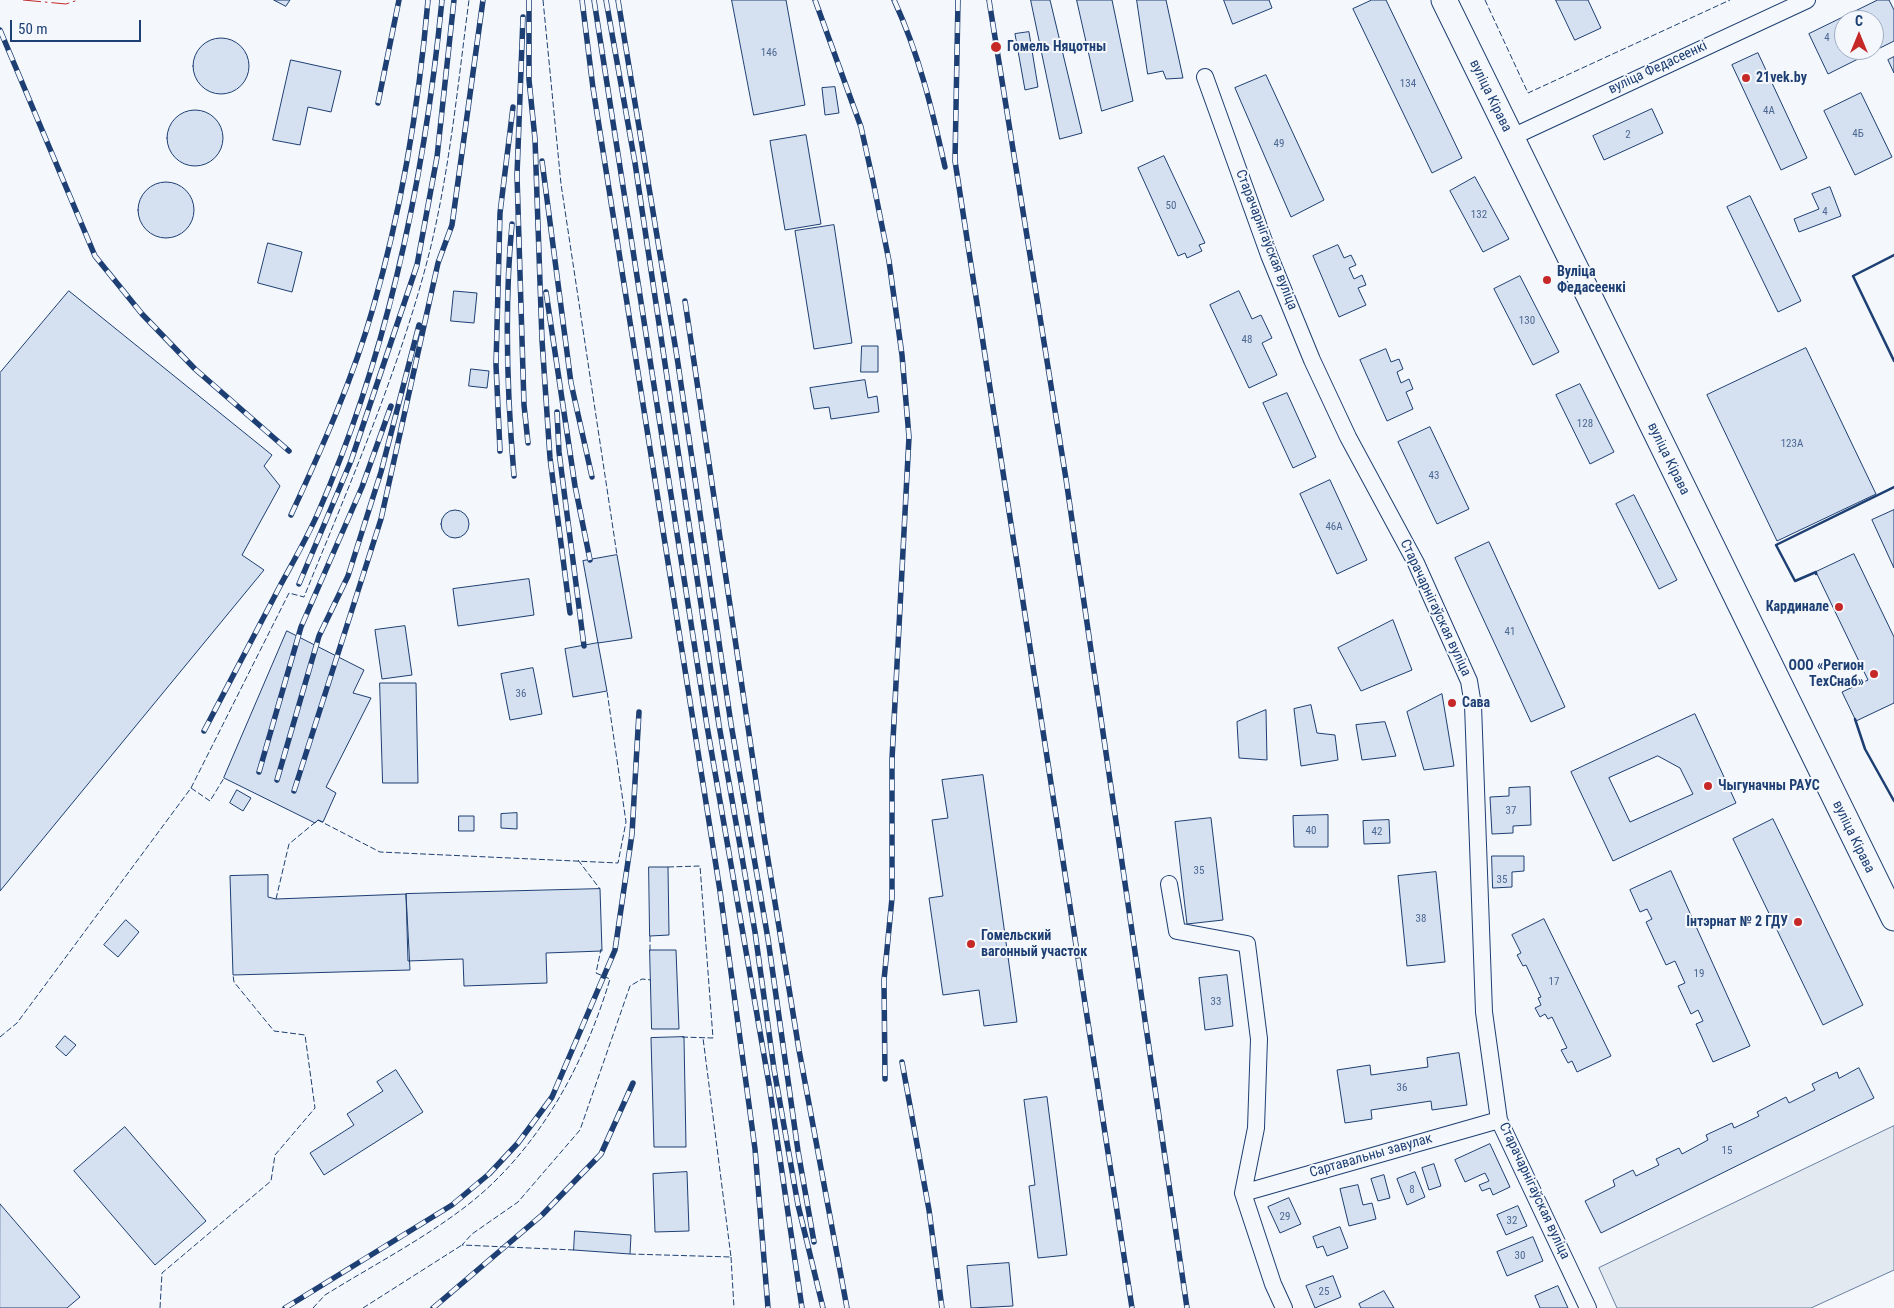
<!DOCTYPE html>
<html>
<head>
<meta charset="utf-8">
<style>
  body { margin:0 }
  #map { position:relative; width:1894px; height:1308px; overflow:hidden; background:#f4f7fb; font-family:"Roboto Condensed",sans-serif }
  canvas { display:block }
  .north { position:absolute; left:1834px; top:10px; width:50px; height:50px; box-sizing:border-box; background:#f4f7fb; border:1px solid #9eadc5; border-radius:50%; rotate:0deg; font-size:14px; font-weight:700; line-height:20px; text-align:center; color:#1d3f73 }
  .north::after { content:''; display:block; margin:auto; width:18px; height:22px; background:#c62828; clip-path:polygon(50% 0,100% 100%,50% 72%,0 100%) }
  .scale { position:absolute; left:10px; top:20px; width:131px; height:22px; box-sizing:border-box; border:2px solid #1d3f73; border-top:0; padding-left:6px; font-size:15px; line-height:18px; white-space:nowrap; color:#1d3f73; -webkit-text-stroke:4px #f4f7fb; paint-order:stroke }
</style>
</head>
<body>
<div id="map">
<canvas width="1894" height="1308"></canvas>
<div class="north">С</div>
<div class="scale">50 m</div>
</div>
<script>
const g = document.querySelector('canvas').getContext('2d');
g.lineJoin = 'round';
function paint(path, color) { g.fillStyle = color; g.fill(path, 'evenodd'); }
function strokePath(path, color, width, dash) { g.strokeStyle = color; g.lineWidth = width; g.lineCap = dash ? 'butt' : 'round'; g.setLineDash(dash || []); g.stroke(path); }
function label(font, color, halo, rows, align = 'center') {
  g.font = font + ' "Roboto Condensed",sans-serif'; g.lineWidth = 4; g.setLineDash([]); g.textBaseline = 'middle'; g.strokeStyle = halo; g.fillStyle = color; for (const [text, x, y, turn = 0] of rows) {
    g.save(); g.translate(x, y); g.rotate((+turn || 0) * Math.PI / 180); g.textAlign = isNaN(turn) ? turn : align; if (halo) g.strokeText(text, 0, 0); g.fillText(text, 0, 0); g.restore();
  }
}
const green = new Path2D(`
  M1894 1126V1270L1811 1308H1617L1599 1268Z`);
paint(green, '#e3e9f0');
strokePath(green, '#687fa3', 1);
const building = new Path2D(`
  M274 0H290L286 6Z
  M732 0H786L805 105 754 115Z
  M1031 0H1050L1082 133 1060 139Z
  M1077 0H1112L1133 101 1102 111Z
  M1137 0H1166L1183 78 1166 79 1163 71 1148 74Z
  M1224 0H1269L1272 8 1233 24Z
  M1372 0H1386L1462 158 1432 173 1353 9Z
  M1556 0H1588L1601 28 1575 40Z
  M1878 0H1889L1894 10V41L1828 74 1809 34ZM1844 20H1874V50H1844Z
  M1029 32 1038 87 1025 90 1015 34Z
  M193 66a28 28 0 1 1 56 0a28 28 0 1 1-56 0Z
  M1758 53 1807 158 1781 170 1732 65Z
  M1894 57V73L1888 60Z
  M291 60 341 71 331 112 308 107 300 145 273 140Z
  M1266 75 1324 200 1291 217 1235 88Z
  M835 87 839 113 825 115 822 88Z
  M1861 93 1892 157 1855 175 1824 111Z
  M1652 109 1663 133 1604 160 1593 136Z
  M167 138a28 28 0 1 1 56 0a28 28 0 1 1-56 0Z
  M806 135 821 224 785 230 770 141Z
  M1164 156 1205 243 1199 245 1202 251 1187 258 1185 253 1178 256 1138 168Z
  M1475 177 1509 239 1483 252 1450 191Z
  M138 210a28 28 0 1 1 56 0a28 28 0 1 1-56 0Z
  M1830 187 1841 216 1799 232 1794 219 1819 209 1812 194Z
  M1750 196 1801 301 1778 312 1727 207Z
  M834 225 852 343 814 349 795 231Z
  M268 243 302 252 292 292 258 283Z
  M1338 245 1344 258 1351 255 1356 265 1349 268 1354 279 1362 275 1366 285 1358 288 1366 305 1339 317 1313 256Z
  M1520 276 1559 352 1533 365 1494 289Z
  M69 291 272 455 264 466 280 486 242 555 264 570 0 891V373Z
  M454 291 477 293 474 323 451 321Z
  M1239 291 1252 319 1261 315 1272 338 1262 343 1277 375 1249 388 1210 305Z
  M862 346H878V372H861Z
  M1806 348 1876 494 1777 541 1707 395Z
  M1386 349 1391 362 1399 359 1403 369 1397 372 1401 383 1409 379 1413 389 1406 392 1413 409 1387 421 1360 360Z
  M471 369 489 371 487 388 469 386Z
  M865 380 868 398 877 396 879 412 831 419 829 407 814 409 810 388Z
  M1580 384 1614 452 1590 464 1556 395Z
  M1287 393 1316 457 1293 468 1263 403Z
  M1430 427 1469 509 1437 524 1398 442Z
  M1330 480 1367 560 1337 574 1300 494Z
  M1634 495 1677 580 1659 589 1616 504Z
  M441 524a14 14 0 1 1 28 0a14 14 0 1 1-28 0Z
  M1894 510V568L1872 520Z
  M1489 542 1565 707 1531 722 1455 558Z
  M1854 554 1894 637V703L1856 721 1842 692 1868 680 1816 572Z
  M617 555 632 638 598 643 583 561Z
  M529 579 534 615 458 626 453 589Z
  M1393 620 1412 670 1361 691 1338 648Z
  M405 626 412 675 382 679 375 630Z
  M287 631 364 670 353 693 371 698 326 787 336 793 323 822 318 820 315 823 224 778Z
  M598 643 607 691 573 697 565 649Z
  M533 668 542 714 510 720 501 674Z
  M380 683H416L418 783H383Z
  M1442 694 1454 766 1424 770 1407 712Z
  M1311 705 1317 733 1335 735 1338 760 1301 766 1294 709Z
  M1266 710 1267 760 1239 758 1237 722Z
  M1695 714 1736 803 1613 861 1571 772ZM1658 756 1680 768 1693 794 1630 822 1609 778Z
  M1385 722 1396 756 1362 760 1356 725Z
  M983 775 1017 1022 984 1026 979 990 943 995 929 898 943 896 932 820 948 818 942 780Z
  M1530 787 1531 825 1513 826V833L1492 834 1490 797 1509 796V788Z
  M237 790 251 798 243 811 230 803Z
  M517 813V829L501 828V814Z
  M1328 815V847H1294L1293 816Z
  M459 816H474V831H459Z
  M1211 818 1223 920 1187 924 1175 822Z
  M1773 819 1863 1005 1823 1025 1733 839Z
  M1389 820 1390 843 1364 844 1363 821Z
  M1492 856H1524V871L1512 872V887L1493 888Z
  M649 867H668L669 935 650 936Z
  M1671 871 1750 1046 1713 1062 1696 1024 1703 1021 1698 1010 1691 1014 1678 986 1685 983 1675 961 1666 965 1646 922 1652 919 1647 909 1640 912 1630 890Z
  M1436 872 1445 962 1407 966 1398 876Z
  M268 875V897L276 899 406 894 410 970 233 975 230 876Z
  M600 889 602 951 546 953 547 983 464 986 463 959 408 961 406 894Z
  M1544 919 1611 1056 1577 1072 1572 1061 1568 1063 1561 1050 1567 1048 1552 1017 1548 1019 1545 1014 1540 1017 1535 1008 1541 1005 1538 998 1541 997 1526 965 1523 966 1517 955 1521 953 1512 935Z
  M126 920 139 932 118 957 104 945Z
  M650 950H676L679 1029H652Z
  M1227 975 1233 1026 1205 1030 1199 978Z
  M65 1036 76 1045 66 1056 56 1047Z
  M684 1037 686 1147H654L651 1038Z
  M1459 1053 1467 1105 1432 1110 1431 1101 1371 1110 1372 1119 1345 1123 1337 1070 1370 1065 1371 1075 1428 1067 1427 1058Z
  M1859 1068 1874 1098 1601 1233 1585 1201 1615 1186 1613 1180 1633 1170 1636 1176 1659 1165 1656 1159 1679 1148 1682 1154 1708 1140 1706 1135 1732 1123 1734 1128 1759 1116 1757 1112 1786 1097 1789 1103 1815 1090 1812 1084 1837 1072 1839 1078Z
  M396 1070 423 1112 324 1175 310 1153 354 1125 347 1114 383 1091 377 1082Z
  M1047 1097 1067 1255 1038 1258 1029 1186 1035 1185 1024 1100Z
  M125 1127 206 1221 155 1265 74 1171Z
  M1490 1144 1510 1187 1493 1195 1490 1188 1482 1191 1479 1185 1489 1181 1485 1173 1465 1182 1455 1160Z
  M1434 1164 1441 1186 1429 1190 1422 1168Z
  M687 1172 689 1231 655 1232 653 1174Z
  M1415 1172 1425 1197 1407 1205 1397 1179Z
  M1384 1175 1390 1198 1378 1201 1371 1179Z
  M1358 1185 1363 1205 1372 1203 1376 1219 1349 1226 1340 1189Z
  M1289 1198 1301 1224 1280 1233 1268 1207Z
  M0 1204 80 1297 67 1308H0Z
  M1518 1206 1527 1226 1506 1235 1497 1215Z
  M1340 1227 1348 1248 1327 1256 1323 1246 1317 1248 1313 1237Z
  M575 1231 631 1235 630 1254 574 1250Z
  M1533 1237 1543 1261 1507 1276 1497 1252Z
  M1009 1263 1013 1306 971 1308 967 1266Z
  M1333 1276 1341 1297 1315 1308 1306 1286Z
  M1558 1286 1568 1308H1540L1535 1296Z
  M1384 1291 1394 1308H1361L1359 1304Z`);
paint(building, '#d5e0f0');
strokePath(building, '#1d3f73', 1);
const street = new Path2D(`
  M1205 77 1269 255 1312 360 1348 437 1416 563 1469 681 1473 705 1484 1012 1499 1120 1588 1308
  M1510 138 1807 0
  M1169 884 1177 931 1247 944 1259 1039 1256 1128 1243 1193 1273 1284 1284 1308
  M1243 1193 1499 1120`);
const primary = new Path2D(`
  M1444 0 1894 918`);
strokePath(street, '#1d3f73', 18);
strokePath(primary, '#1d3f73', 27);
strokePath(street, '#f4f7fb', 16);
strokePath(primary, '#f4f7fb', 25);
const rail = new Path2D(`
  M529 0V80L535 139 542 340 550 458 570 613
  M582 0 593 88 720 891 755 1149 768 1308
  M594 0 707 726 769 1084 802 1308
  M606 0 635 163 719 725 755 932 774 1069 798 1205 823 1308
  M618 0 677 357 731 724 768 939 798 1151 814 1242
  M815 0 861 127 873 181 889 261 902 355 909 437 892 759V898L884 980 885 1079
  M894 0C919 54 932 109 945 167
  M958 0 955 161 1132 1308
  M989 0 1066 479 1187 1308
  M523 17 517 175 524 405 528 443
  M0 30 95 256 142 314 195 369 289 451
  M378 103 399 0
  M542 161 571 383 592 477
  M512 224C504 307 507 393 514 476
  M546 292 575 486 590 560
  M685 301 764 835 799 1050 847 1308
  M557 412 559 452 584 646
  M500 451 496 365 500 213 513 107
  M291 515C322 448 353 379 373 308 402 208 419 104 428 0
  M299 584 351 461 417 265 437 157 454 0
  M204 731C229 683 255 634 280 586 293 562 307 538 318 513 389 351 425 176 442 0
  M259 772 301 627 362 487 391 406
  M277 780 319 636 348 576 381 472 419 325
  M294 791 381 519 438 263 452 225 483 0
  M902 1062 929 1210 942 1308
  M285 1308 452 1205 489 1174 518 1143 552 1097 615 950 632 834 639 712
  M433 1308 542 1215 601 1154 633 1083`);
strokePath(rail, '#1d3f73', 5.5);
strokePath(rail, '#f4f7fb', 4, [11]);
strokePath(new Path2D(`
  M543 0 561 184 617 555
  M1485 0 1528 93 1730 0
  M191 788 289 593 304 597C350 483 400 369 430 250 450 168 458 83 469 0
  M578 860 600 889
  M668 867 700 866 713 1038 681 1037
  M276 899 289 844 318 820 380 852 618 863 626 822 607 691
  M650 936V952
  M0 1037 17 1023 191 788 210 801 224 778
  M574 1250 462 1245 472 1234 518 1202 580 1130 630 986 642 979 651 980
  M630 1254 731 1257 703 1038
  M731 1257 734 1308
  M160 1308 162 1273 271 1181 275 1155 315 1108 305 1035 274 1031 234 982 233 975
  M313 1308 325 1295C375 1264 437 1232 481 1194 545 1138 586 1059 610 979L596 973 601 949
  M363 1308 462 1245`), '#1d3f73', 1, [6, 2.5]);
strokePath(new Path2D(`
  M1894 255 1853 276 1894 361
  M1816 574V572L1795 581 1776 545 1894 487
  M1855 719 1865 749 1894 801`), '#1d3f73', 2.5);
strokePath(new Path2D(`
  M23 0 66 4 78 0`), '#c62828', 1, [18, 4, 2.5, 4]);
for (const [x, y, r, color] of [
  [996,47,6,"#c62828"],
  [1746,78,5,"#c62828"],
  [1547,280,5,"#c62828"],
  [1839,607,5,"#c62828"],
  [1874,674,5,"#c62828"],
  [1452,703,5,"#c62828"],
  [1708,786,5,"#c62828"],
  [1798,922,5,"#c62828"],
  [971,944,5,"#c62828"]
]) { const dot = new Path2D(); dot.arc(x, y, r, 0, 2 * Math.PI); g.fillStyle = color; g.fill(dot); strokePath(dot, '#f4f7fb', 2); }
label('11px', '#4b6792', null, [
  ["4",1827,38],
  ["146",769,53],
  ["134",1408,84],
  ["4А",1769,111],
  ["4Б",1858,134],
  ["2",1628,135],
  ["49",1279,144],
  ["50",1171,206],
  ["4",1825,212],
  ["132",1479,215],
  ["130",1527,321],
  ["48",1247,340],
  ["128",1585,424],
  ["123А",1792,444],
  ["43",1434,476],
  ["46А",1334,527],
  ["41",1510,632],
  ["36",521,694],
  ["37",1511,811],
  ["40",1311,831],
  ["42",1377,832],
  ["35",1199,871],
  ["35",1502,880],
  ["38",1421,919],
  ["19",1699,974],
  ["17",1554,982],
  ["33",1216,1002],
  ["36",1402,1088],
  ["15",1727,1151],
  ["8",1412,1190],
  ["29",1285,1217],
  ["32",1512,1221],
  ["30",1520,1256],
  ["25",1324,1292]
]);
label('bold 14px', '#1d3f73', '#f4f7fb', [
  ["Гомель Няцотны",1007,47],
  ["21vek.by",1756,78],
  ["Вуліца",1557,272],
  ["Федасеенкі",1557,288],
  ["Кардинале",1829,607,"right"],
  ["ООО «Регион",1864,666,"right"],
  ["ТехСнаб»",1864,682,"right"],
  ["Сава",1462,703],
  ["Чыгуначны РАУС",1718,786],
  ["Інтэрнат № 2 ГДУ",1788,922,"right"],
  ["Гомельский",981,936],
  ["вагонный участок",981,952]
], 'left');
label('14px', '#1d3f73', '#f4f7fb', [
  ["вуліца Федасеенкі",1658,68,-25],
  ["вуліца Кірава",1490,96,64],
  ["Старачарнігаўская вуліца",1266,240,69],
  ["вуліца Кірава",1668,459,64],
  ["Старачарнігаўская вуліца",1435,608,65],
  ["вуліца Кірава",1853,837,64],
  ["Сартавальны завулак",1371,1156,-16],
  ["Старачарнігаўская вуліца",1534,1191,65]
]);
</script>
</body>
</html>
